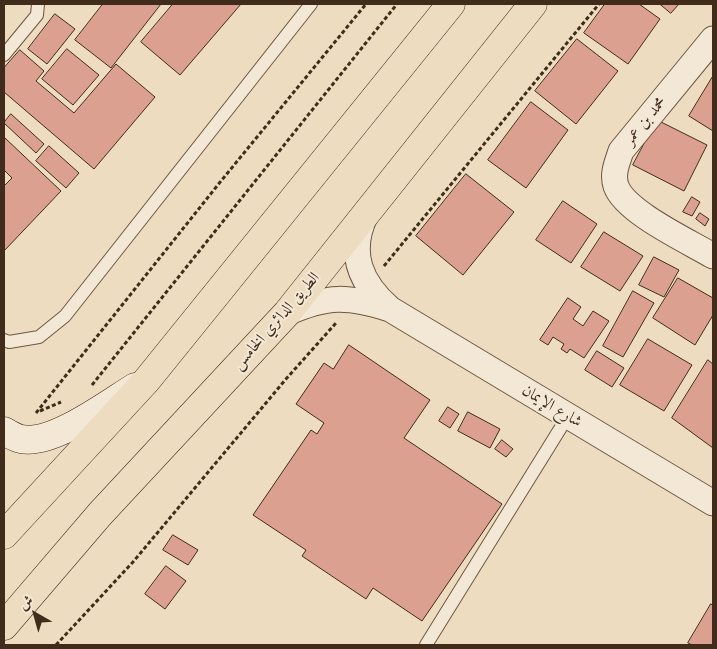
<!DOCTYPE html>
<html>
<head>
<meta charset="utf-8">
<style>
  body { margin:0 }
  #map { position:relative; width:717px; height:649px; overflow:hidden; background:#eddcbf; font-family:"Libre Caslon Text",Amiri,serif }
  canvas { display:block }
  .frame { position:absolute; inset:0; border:5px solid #412b1a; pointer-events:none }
  .north { position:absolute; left:10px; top:589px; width:50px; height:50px; -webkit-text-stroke:4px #f3e8d5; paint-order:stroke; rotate:322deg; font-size:14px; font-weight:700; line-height:20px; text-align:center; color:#412b1a }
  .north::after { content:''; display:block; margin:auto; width:18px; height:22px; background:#412b1a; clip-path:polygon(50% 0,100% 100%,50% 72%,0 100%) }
</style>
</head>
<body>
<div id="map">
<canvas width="717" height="649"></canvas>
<div class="frame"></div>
<div class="north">ش</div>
</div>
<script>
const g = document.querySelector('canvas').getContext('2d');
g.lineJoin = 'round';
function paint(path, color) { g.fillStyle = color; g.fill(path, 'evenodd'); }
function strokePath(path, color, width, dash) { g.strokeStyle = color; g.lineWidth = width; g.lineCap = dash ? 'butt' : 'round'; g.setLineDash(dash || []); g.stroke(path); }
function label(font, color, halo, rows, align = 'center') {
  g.font = font + ' "Libre Caslon Text",Amiri,serif'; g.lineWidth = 4; g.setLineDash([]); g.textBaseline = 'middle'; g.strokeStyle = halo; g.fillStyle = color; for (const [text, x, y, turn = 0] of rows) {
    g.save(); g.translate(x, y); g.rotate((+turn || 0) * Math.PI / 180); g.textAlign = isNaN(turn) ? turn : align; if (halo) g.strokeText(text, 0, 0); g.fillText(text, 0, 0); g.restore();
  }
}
const building = new Path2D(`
  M103 4H161L111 68 75 40Z
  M173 4H241L180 75 141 42Z
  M605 4H639L660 19 628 64 584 33Z
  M660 4H679L671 13Z
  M55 14 75 29 47 64 28 49Z
  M577 39 618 71 576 124 535 91Z
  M67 49 99 75 73 105 42 79Z
  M20 50 44 71 36 81 74 113 116 64 155 97 94 169 4 92V68Z
  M713 76V131L689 116Z
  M531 102 568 130 526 188 488 160Z
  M11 114 44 144 36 153 4 123Z
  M657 120 707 145 684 191 633 165Z
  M5 138 61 191 4 251V186L12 178 4 170Z
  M49 146 79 173 66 188 36 161Z
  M466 174 514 212 463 275 416 236Z
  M692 197 700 202 692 216 683 212Z
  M563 201 597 224 571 263 536 240Z
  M700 213 709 219 705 226 696 219Z
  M604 232 643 256 620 291 581 267Z
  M654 257 679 270 664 297 639 285Z
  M678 278 713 298V315L695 345 653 318Z
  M633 291 654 303 623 357 603 346Z
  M568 298 581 307 573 319 583 326 593 311 609 321 584 358 570 349 567 353 561 349 564 344 553 337 548 345 540 340Z
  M648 339 692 365 664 411 620 385Z
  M349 345 430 400 404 438 502 504 422 621 373 588 366 599 302 556 306 550 253 515 311 430 317 434 324 423 296 404 324 363 333 369Z
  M597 351 624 368 612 387 585 370Z
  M708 360 713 364V448L672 418Z
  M448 407 459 414 450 428 439 421Z
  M468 412 500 429 490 448 458 431Z
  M502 440 513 449 506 457 495 449Z
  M173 535 198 550 188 565 163 550Z
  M166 566 186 581 165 609 145 594Z
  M711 604 713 606V645H692L688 643Z`);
paint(building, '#dca091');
strokePath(building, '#412b1a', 1);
const lane = new Path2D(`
  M4 55 37 15 38 4
  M4 340 9 342 39 337 65 316 311 4
  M426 645 568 416`);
const street = new Path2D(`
  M713 39 621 151C617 163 612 174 616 186 625 212 688 241 713 256
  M365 216C348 253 360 283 390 309L713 503
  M287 313C328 295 348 296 390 309`);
const secondary = new Path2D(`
  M4 431C9 434 16 438 21 439 52 446 109 403 135 387`);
const primary = new Path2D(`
  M4 535 147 380 451 4
  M4 626 100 514 287 313 533 4`);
strokePath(lane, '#6c5743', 14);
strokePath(street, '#6c5743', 27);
strokePath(secondary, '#412b1a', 29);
strokePath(primary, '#412b1a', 29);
strokePath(new Path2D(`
  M384 266 599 4
  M92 385 397 4
  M40 411 61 402
  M36 413 221 181 366 4
  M56 645 133 562 286 379 336 323`), '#412b1a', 3, [4, 2.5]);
strokePath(lane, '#f3e8d5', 12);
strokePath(street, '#f3e8d5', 25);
strokePath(secondary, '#f3e8d5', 28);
strokePath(primary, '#eddcbf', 28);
label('16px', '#412b1a', '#f3e8d5', [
  ["محمد بن عمر",645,121,-51],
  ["الطريق الدائري الخامس",276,321,-49],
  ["شارع الإيمان",552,406,31]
]);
</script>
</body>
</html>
